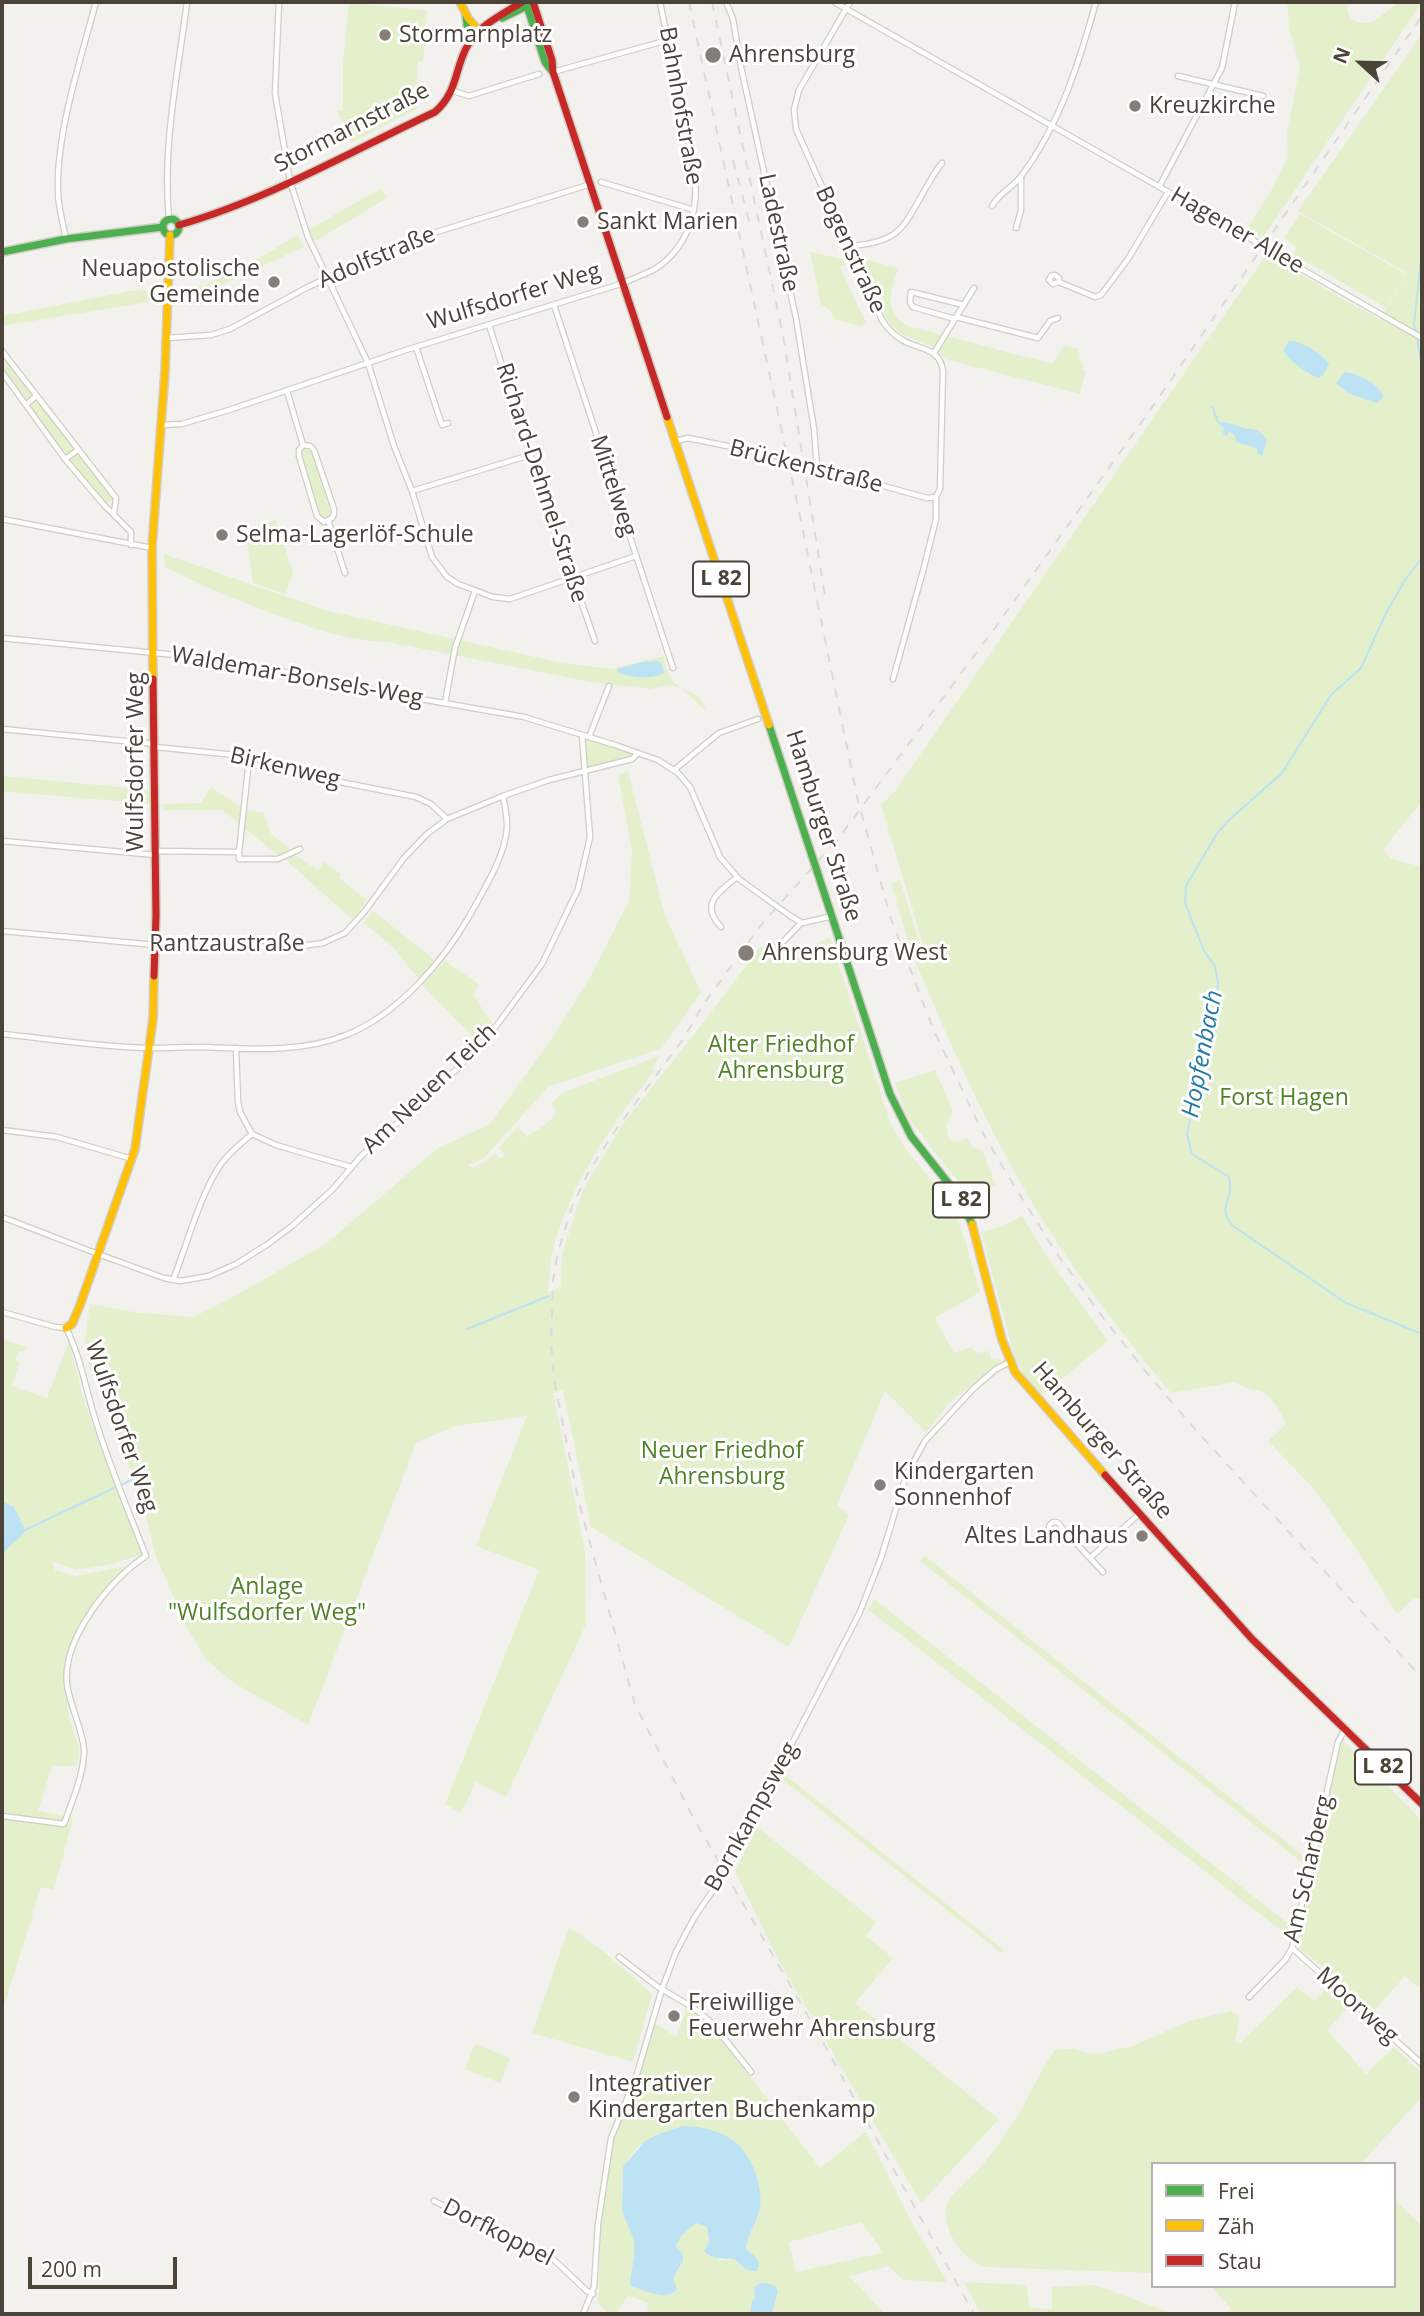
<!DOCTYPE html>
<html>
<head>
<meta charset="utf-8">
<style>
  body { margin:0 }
  #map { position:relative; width:1424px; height:2316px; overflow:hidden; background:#f3f1ee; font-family:"Open Sans",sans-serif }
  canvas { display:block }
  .frame { position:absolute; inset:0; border:4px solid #4b4238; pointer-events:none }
  .legend { position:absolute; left:1151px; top:2162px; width:245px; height:126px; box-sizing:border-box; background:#fff; border:2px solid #b7b3af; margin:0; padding:9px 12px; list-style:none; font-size:21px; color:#4b4238 }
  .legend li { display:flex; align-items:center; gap:14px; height:35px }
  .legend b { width:35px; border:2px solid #b7b3af }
  .north { position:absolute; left:1326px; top:28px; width:70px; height:70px; -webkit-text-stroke:5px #fff; paint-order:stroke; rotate:292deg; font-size:19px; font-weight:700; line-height:28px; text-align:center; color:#4b4238 }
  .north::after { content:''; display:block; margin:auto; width:24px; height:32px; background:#4b4238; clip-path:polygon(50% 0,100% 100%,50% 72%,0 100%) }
  .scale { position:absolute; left:28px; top:2257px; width:149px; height:32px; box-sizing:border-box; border:4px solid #4b4238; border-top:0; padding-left:9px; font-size:21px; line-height:24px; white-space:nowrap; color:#4b4238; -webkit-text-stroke:5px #fff; paint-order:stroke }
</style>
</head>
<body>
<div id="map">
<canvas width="1424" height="2316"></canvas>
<div class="frame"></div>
<ul class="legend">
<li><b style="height:9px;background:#4caf50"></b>Frei</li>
<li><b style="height:9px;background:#ffc107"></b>Zäh</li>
<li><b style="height:9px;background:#c62828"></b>Stau</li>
</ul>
<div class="north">N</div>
<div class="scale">200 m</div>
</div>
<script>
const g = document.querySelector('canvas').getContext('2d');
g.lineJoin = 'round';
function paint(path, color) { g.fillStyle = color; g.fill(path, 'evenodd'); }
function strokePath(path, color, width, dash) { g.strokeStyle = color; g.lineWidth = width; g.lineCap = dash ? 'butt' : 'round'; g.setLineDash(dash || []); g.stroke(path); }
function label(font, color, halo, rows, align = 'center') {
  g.font = font + ' "Open Sans",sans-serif'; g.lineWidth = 6; g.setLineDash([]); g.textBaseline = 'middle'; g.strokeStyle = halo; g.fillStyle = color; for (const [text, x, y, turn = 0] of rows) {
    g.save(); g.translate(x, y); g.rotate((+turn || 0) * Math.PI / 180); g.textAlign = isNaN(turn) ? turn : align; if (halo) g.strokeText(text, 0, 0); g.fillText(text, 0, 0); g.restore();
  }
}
paint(new Path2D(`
  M1287 2H1349L1347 7 1350 19 1362 23 1373 22 1399 2H1422L1264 236 1257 235 1247 229 1271 191 1288 157 1287 132 1300 66 1289 29Z
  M349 3 427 10 423 62H418L417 109 351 143 337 110 353 109H343V60Z
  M1422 34V801L1383 850 1392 859 1422 867V1599H1413L1397 1614 1357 1550 1314 1489 1268 1441 1286 1424C1280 1412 1274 1398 1262 1392 1252 1388 1244 1389 1235 1382L1171 1393C1120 1332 1067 1263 1027 1194 984 1120 949 1042 916 963L926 954 881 805 895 791 1266 255 1380 320 1407 273 1298 211Z
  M382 188 387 198 314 242 308 230Z
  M1300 214 1406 274 1386 308 1293 254 1297 247 1284 238Z
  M298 235 304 247 190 299H174L173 291C219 287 259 257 298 235Z
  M810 252 848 260 849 262 840 267 866 323 861 326 834 319 830 310 821 304Z
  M859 258 898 268C891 292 882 311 908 326L1053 364 1064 346 1078 349 1084 371H1086L1080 394 945 359C934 341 913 343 898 331 880 316 869 279 859 258Z
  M166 289V299L2 326V316L131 291Z
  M2 353 108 491 113 499 107 504 46 430 2 369Z
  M305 448 312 453 331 513 326 518 320 516 301 458 300 454Z
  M276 520 293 572 285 594 253 583 246 530Z
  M164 554 328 611 562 663 611 669 664 656C666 665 667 675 674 682 688 696 698 687 707 712L681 688 670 685 650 689 591 682 388 642C350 641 315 629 279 616 240 601 202 586 165 567Z
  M585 738 636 753 634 757 587 769Z
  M628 772 665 916 701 992 662 1048 548 1087 484 1158 468 1165 472 1168 485 1162 495 1153 500 1159 506 1153 504 1154 499 1148 518 1127 526 1135 522 1139 545 1125 556 1114 552 1103 562 1093 661 1055 652 1068 654 1071C612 1124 571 1182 553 1249 549 1262 550 1278 548 1292L561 1286 562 1255 582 1192 622 1125 696 1032 760 947 773 953 809 946 830 938 890 1122 907 1151 944 1195 955 1212 965 1240 980 1292 935 1318 954 1353 971 1347 977 1353 989 1351 991 1360 999 1358 1001 1362 950 1402 926 1432 885 1391 837 1505 849 1515 789 1647 591 1527 563 1390 553 1393 585 1552 586 1624 506 1797 476 1782 461 1813 445 1804 539 1570 476 1546 527 1416 455 1426 416 1443 308 1725 236 1684 206 1660 186 1626 156 1556 140 1493 106 1409 109 1370 90 1371 85 1340 90 1304 139 1313 193 1317 233 1297 327 1243 438 1148 489 1125 547 1046 588 981 629 901 632 851 618 775Z
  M2 776 151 790 150 804 2 791Z
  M211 787 245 810 264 813 271 834 290 849 279 856 222 810H163L164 804 201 803Z
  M294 854 318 870 324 862 341 874 339 878 367 900 353 920 286 860Z
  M900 880 921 947 911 950 891 883Z
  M373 911 436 961 418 978 393 947 364 923Z
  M445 961 479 984 473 995 492 1023 477 1041 422 985Z
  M935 1070 953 1111 946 1125 949 1140 956 1142 967 1138 973 1147 983 1152 996 1186 977 1192 964 1189 907 1116 895 1083Z
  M1022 1216 1050 1261 1108 1341 1042 1395 1024 1376 1015 1358 981 1232 1000 1227Z
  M2 1339 26 1347 24 1352 18 1351 15 1360 20 1362 12 1386 47 1398 69 1341 84 1401 144 1554 111 1564 76 1570 52 1561 55 1570 76 1576 126 1566 77 1629 64 1665 69 1715 79 1750 77 1766H52L38 1811 73 1818 54 1890 41 1887 2 2013V1561C5 1550 8 1545 18 1539L14 1507 2 1501Z
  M924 1555 1305 1857 1304 1864 920 1561Z
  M874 1599 1290 1925 1287 1935 869 1610Z
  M1341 1738 1422 1821V1990L1405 1976 1373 2012 1358 1996 1294 1944 1322 1832Z
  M784 1774 1004 1950 1001 1953 782 1779Z
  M757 1827 876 1922 866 1936 893 1958 855 2003 999 2119 921 2203 779 1961 735 1871Z
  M569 1927 604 1952 652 1994 633 2062 532 2033Z
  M1329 1985 1351 2004 1327 2030 1366 2074 1394 2047 1422 2073V2097L1366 2158 1357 2164H1153V2273L985 2267C962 2258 944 2234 946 2208 947 2196 975 2174 984 2163 999 2144 1014 2123 1026 2101 1035 2084 1043 2066 1055 2050L1072 2049 1094 2054 1106 2052 1133 2046 1189 2021 1231 2011 1240 2017 1235 2041 1239 2044 1297 1987 1314 2001Z
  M687 2005 716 2032 820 2168 866 2132 910 2219 947 2282 903 2280 889 2266 849 2276 885 2314H772L778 2291 755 2297 750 2314H647L648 2304 645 2301 628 2296 618 2310 619 2314H608L597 2301 599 2293 600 2224 613 2138 637 2084 654 2023 677 2037ZM676 2128 736 2143 750 2163 756 2175 758 2217 747 2240 741 2267 734 2259 719 2260 709 2242 707 2227 696 2223 681 2236 676 2247 681 2265 673 2278 674 2282 657 2294 631 2286 630 2282C632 2268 636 2253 634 2239 631 2225 623 2211 622 2197 618 2155 640 2140 676 2128ZM861 2222 879 2246 882 2253 796 2272 789 2242Z
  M475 2044 510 2058 500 2083 465 2069Z
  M1394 2199 1422 2226V2314H1225L1231 2309 1211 2286H1394Z
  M964 2282 1027 2285 1029 2308 1052 2309V2287L1095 2285 1174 2314H981Z`), '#e4efcc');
paint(new Path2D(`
  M1289 341C1303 342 1322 353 1329 364L1323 375 1318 378C1304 371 1292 363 1283 351Z
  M1345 372C1362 375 1376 382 1384 397L1376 403 1348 393 1336 383Z
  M1218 422C1234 422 1242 430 1258 430L1267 440 1262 456 1258 454 1257 448 1236 442 1235 436 1229 431 1227 436 1223 434 1224 429Z
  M658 661 662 664 664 673C648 680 634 678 618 673L617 669 642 662Z
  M2 1501 14 1507 25 1530C18 1545 8 1539 2 1561Z
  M683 2126C700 2126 722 2131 735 2142 752 2156 763 2186 760 2207 758 2222 747 2234 746 2249 754 2256 762 2259 757 2271L746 2270 734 2259C721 2258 713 2260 704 2251L709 2242 707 2227 696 2223 681 2236 676 2246 683 2254V2261L673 2278 677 2289C666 2302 645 2290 631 2286L630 2282 634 2256V2240L622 2211 623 2167 645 2141 659 2134Z
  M767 2283 775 2286 778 2291 772 2314H750L752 2301 755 2297 754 2288 758 2284Z`), '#bce2f4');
strokePath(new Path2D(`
  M1416 332 1414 324 1422 250
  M1417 338 1422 368
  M1212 406 1218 422
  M1422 558 1405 580 1385 615 1361 668 1331 695 1282 773 1228 821 1216 835 1186 886 1185 903 1204 951 1215 966 1218 983 1216 1003 1187 1134 1192 1154 1229 1177C1235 1201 1215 1207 1233 1226L1346 1303 1422 1334
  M467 1329 549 1296
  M121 1485 147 1472
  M25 1530 116 1487`), '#bce2f4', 2);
const street = new Path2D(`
  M279 2 275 93 290 181 308 237 368 363 394 446 412 491 432 557 447 577 458 584 493 597 510 599 636 556
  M726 2 733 19 741 67 796 318 814 429 817 467
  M834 2 1253 240
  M850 2 799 90 794 109 796 129 882 320C888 330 896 337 906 342 923 350 940 349 943 371L940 489 936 497V519L923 571 893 679
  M553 72 668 40
  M1178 76 1263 96
  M453 91 469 96 539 74
  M601 182 694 210
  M1159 187 1222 68 1235 2
  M992 206C1001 191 1014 187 1022 175 1060 124 1079 63 1096 2
  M169 219C162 147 178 73 187 2
  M1016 228 1021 210V178
  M66 239C63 223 58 207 58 191 56 134 81 58 96 2
  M848 246C900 243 903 228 927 186 932 178 936 170 942 163
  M1265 248 1422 338
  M1059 282 1053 284 1049 280 1051 276 1055 275 1059 278V282L1095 297 1101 295 1128 259 1168 192
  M554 305 673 668
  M956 317 1038 338 1050 321 1058 318
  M955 319 913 307 910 302 911 292 964 305
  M489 325 539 481 595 641
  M166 338 211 335 230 329 306 288 379 253 424 236 591 184
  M416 347 442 425 448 423
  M2 351 116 498 114 513
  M934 353 974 288
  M2 372 65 459 104 505 131 532V545
  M287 391 303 445 299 450V456L317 516 324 522 332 518 334 514V509L314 450 310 446 303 445
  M26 405 36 396
  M161 425 182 424 229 410 406 350 624 283C634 278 645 274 655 269 689 247 700 208 694 170L660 2
  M676 441 688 438 781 457
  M65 459 78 450
  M815 467 927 498 936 497
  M412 491 530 455
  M2 519 152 548
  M328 520 345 573
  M2 638 227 660 392 694 524 717 615 745 658 760 678 773 690 787 720 857 739 879 775 905
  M445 703 455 648 475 591
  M2 729 155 744
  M589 737 609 686
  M155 747 246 756 254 765 416 797 431 804 447 819
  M674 770 719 733 758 719
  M2 841 156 855
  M156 851 239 852V859H278L300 849
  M239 852 249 760
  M789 915 802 923 833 916
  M721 927C699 904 719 892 737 877
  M2 931 156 945 295 947 323 943 345 933 365 911 404 858 427 834 447 819 503 796 549 780 632 759 638 753
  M778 947 801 923
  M2 1034C51 1039 101 1047 150 1048 168 1048 186 1047 203 1047 250 1049 302 1053 346 1035 397 1015 443 962 470 915 483 891 506 855 507 827 507 817 505 805 503 796
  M236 1048 238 1102 240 1112 252 1134 276 1145 351 1167
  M2 1130 57 1137 132 1159
  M2 1217 98 1254 164 1278 180 1281 209 1276 236 1264 268 1244 292 1226 332 1190 362 1155 456 1070 497 1025 542 964 578 889 590 837 582 735
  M173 1280C187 1245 200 1194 221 1164 230 1152 241 1143 252 1134
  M2 1312 55 1327 66 1328C80 1355 85 1386 94 1415 108 1463 128 1510 146 1556 110 1579 62 1639 67 1684 69 1703 85 1736 84 1752 83 1777 72 1801 64 1824L2 1816
  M1049 1528a6 6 0 1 1 12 0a6 6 0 1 1-12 0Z
  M1061 1527 1090 1558 1139 1514
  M1090 1558 1103 1572
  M730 1863 859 1614 881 1558 906 1476 925 1441 973 1389 996 1369 1010 1362
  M1292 1948 1422 2064
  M619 1957 658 1987 694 2008 712 2023 751 2072
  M1249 1997 1285 1960 1292 1948 1338 1742 1345 1729
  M434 2201 553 2259 587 2291 593 2294
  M583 2314 594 2287 598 2224 611 2138 637 2074 662 1989 676 1952 694 1918 718 1883`);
const fast = new Path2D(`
  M529 2 527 6 545 62 552 71
  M466 15 467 26 474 37
  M502 18 527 6
  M163 227a8 8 0 1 1 16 0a8 8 0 1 1-16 0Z
  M2 252 66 239 163 227
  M769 725 812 856
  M817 871 890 1094 911 1136 960 1198 972 1224`);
const slow = new Path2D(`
  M460 2 468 18 480 32
  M667 417 769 725
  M153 679 152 548 165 371 170 235
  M972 1224 1002 1340 1015 1372 1105 1475
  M66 1328 72 1324 80 1305 135 1149 153 1019 154 976`);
const jam = new Path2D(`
  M533 2 552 60 553 72 667 417
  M179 225C267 200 352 151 435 112 459 91 454 67 469 43 480 25 505 13 522 2
  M153 679 156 915 154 976
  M1105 1475 1252 1639 1422 1804`);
strokePath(street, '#cfccc8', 7);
strokePath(fast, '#d3cec4', 10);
strokePath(slow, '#d3cec4', 10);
strokePath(jam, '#d3cec4', 10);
strokePath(street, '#fdfdfc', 4.5);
strokePath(fast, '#4caf50', 7);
strokePath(slow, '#ffc107', 7);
strokePath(jam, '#c62828', 7);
strokePath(new Path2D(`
  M689 2 796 497 858 801 891 919 934 1031 984 1135 1007 1174 1055 1251 1104 1319 1146 1372 1194 1428 1422 1678
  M712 2 783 335 825 596
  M733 160 750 224
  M836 841 761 925 703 1005 684 1038 617 1128 589 1171 572 1207 558 1252 553 1280 551 1344 555 1385 579 1503 635 1705 694 1819 815 2028 974 2314
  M832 847 997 625 1148 413 1422 16`), '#dadada', 2, [9, 9]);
const streetBridge = new Path2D(`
  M1253 240 1265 248
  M781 457 814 467
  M775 905 789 915
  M718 1883 730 1863`);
const fastBridge = new Path2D(`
  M812 856 817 871`);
strokePath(streetBridge, '#cfccc8', 7, []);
strokePath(fastBridge, '#d7ccba', 10, []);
strokePath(streetBridge, '#fdfdfc', 4.5);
strokePath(fastBridge, '#4caf50', 7);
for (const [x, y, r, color] of [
  [385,35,7,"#867f78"],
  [713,55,9,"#867f78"],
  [1135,106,7,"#867f78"],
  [583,222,7,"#867f78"],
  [274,282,7,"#867f78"],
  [222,535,7,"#867f78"],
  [746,953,9,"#867f78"],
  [880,1485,7,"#867f78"],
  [1142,1536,7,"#867f78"],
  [674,2016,7,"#867f78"],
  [574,2097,7,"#867f78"]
]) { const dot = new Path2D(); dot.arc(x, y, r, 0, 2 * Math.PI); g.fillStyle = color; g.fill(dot); strokePath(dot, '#fff', 2.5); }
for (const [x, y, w] of [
  [721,579,56],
  [961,1200,56],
  [1383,1767,56]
]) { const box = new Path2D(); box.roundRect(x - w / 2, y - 17.5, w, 35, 5); g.fillStyle = '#fff'; g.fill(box); strokePath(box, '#4b4238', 2); }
label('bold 21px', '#4b4238', null, [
  ["L 82",721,579],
  ["L 82",961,1200],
  ["L 82",1383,1767]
]);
label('23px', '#4b4238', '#fff', [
  ["Stormarnplatz",399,35],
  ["Ahrensburg",729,55],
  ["Kreuzkirche",1149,106],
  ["Sankt Marien",597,222],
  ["Neuapostolische",260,269,"right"],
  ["Gemeinde",260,295,"right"],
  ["Selma-Lagerlöf-Schule",236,535],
  ["Ahrensburg West",762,953],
  ["Kindergarten",894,1472],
  ["Sonnenhof",894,1498],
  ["Altes Landhaus",1128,1536,"right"],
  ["Freiwillige",688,2003],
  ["Feuerwehr Ahrensburg",688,2029],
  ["Integrativer",588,2084],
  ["Kindergarten Buchenkamp",588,2110]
], 'left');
label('23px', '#4b4238', '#fff', [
  ["Bahnhofstraße",680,106,80],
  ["Stormarnstraße",352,128,-27],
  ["Hagener Allee",1237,231,30],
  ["Ladestraße",778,233,78],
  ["Bogenstraße",850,250,65],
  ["Adolfstraße",377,258,-23],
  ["Wulfsdorfer Weg",514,297,-17],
  ["Brückenstraße",806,467,14],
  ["Richard-Dehmel-Straße",541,483,72],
  ["Mittelweg",613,486,72],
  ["Waldemar-Bonsels-Weg",297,677,10],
  ["Wulfsdorfer Weg",136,762,-90],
  ["Birkenweg",285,768,13],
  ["Hamburger Straße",823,826,72],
  ["Rantzaustraße",227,944],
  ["Am Neuen Teich",430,1089,-44],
  ["Wulfsdorfer Weg",121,1427,71],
  ["Hamburger Straße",1102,1441,49],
  ["Bornkampsweg",752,1817,-61],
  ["Am Scharberg",1309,1869,-77],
  ["Moorweg",1357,2006,42],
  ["Dorfkoppel",498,2233,27]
]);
label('23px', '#508325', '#fff', [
  ["Alter Friedhof",781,1045],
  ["Ahrensburg",781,1071],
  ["Forst Hagen",1284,1098],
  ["Neuer Friedhof",722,1451],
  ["Ahrensburg",722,1477],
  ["Anlage",267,1587],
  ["\"Wulfsdorfer Weg\"",267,1613]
]);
label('italic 24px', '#247aa7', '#fff', [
  ["Hopfenbach",1203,1054,-79]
]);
</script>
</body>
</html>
